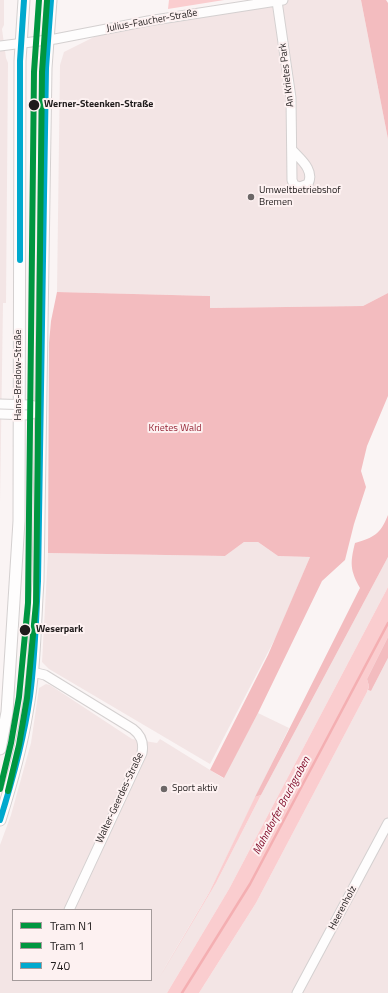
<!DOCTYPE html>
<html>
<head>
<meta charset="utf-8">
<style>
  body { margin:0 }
  #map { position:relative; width:388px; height:993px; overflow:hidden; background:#faf4f4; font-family:"Titillium Web",sans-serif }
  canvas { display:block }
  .legend { position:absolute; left:12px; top:909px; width:140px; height:72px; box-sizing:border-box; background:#fdf1f1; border:1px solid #a49b9b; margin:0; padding:5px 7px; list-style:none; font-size:12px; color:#1f1b1b }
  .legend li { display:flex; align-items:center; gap:8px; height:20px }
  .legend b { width:20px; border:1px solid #a49b9b }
</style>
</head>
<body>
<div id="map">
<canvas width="388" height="993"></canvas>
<ul class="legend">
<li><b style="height:5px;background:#009640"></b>Tram N1</li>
<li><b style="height:5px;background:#009640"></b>Tram 1</li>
<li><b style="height:5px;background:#00a9ce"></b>740</li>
</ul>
</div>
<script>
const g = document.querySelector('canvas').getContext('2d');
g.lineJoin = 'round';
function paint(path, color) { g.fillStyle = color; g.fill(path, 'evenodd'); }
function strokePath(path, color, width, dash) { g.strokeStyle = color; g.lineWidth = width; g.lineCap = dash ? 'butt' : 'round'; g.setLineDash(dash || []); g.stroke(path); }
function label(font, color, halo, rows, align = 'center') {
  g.font = font + ' "Titillium Web",sans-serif'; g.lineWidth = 4; g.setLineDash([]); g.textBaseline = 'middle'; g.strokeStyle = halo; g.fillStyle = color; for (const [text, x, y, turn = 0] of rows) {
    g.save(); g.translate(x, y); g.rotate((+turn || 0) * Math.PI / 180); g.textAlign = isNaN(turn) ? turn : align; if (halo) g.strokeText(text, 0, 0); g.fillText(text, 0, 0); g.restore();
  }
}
paint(new Path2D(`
  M0 0H4V25L2 29 6 58 8 63 6 303H3L0 503Z
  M283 0H361L388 139V293L363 306 210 308V296L57 292 60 65 64 52 110 29Z
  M244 542H258L278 556 310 557 278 633 210 764 49 669 42 662 48 553 225 556Z
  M388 557V587L229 889 167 993H0V845L11 815 31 743 39 688 46 684 50 685 132 739 157 743 160 739 223 778 258 713 289 728 209 893 160 975 216 883 261 795ZM13 910H151V980H13Z
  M388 658V993H199L256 903 368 690 371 691Z`), '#f3e5e5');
paint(new Path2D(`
  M169 0H224L168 9Z
  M388 587V637L367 679 369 686 367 692 256 903 199 993H167L229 889Z
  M261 795 216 883 158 980 209 893 255 797Z`), '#facdcf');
paint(new Path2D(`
  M361 0H386L388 3V139Z
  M57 292 210 296V308L363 306 388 293V396L367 446 361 471 366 487 354 524 345 560 322 581 258 713 224 778 210 770 268 655 310 557 278 556 258 542H244L225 556 48 553 49 343 51 321Z
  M388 515V557L261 795 255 797 360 588C350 570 350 563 355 543 374 537 380 535 388 515Z
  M388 637V658L371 691 368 690 369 686 367 679Z`), '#f3bcbf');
strokePath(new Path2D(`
  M182 993 250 884 388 623`), '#f4afb2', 2.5);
const minor = new Path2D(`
  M277 1 291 98 292 180 294 185 300 187 308 184C315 170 300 159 292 150
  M0 46 55 39 148 21 283 0
  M0 404 31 405 41 409
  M0 414 30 415 41 409
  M32 672 45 675 133 729C141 735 144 742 142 753L69 910
  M297 993 388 823`);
const major = new Path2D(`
  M0 749 7 712 19 521 20 61 24 0
  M0 820C11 785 21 750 27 713 35 670 35 625 38 581L46 68 51 0`);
strokePath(minor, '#d4d0d0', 11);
strokePath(major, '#d4d0d0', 13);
strokePath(minor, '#fefdfd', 9);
strokePath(major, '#fefdfd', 11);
strokePath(new Path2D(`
  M20 260V61L24 0
  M0 820C13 779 24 738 30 696 35 658 36 619 38 581L46 68 51 0`), '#00a9ce', 6);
strokePath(new Path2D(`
  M0 789 11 743 19 697 28 603 34 72 39 0`), '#009640', 6);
strokePath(new Path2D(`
  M8 791 19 745 27 698 36 603 42 72 47 1`), '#009640', 6);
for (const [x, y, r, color] of [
  [34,105,6,"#1f1b1b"],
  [251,197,4,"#6c6767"],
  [25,630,6,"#1f1b1b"],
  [164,789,4,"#6c6767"]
]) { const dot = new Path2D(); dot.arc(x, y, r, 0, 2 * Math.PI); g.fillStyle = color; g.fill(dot); strokePath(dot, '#fdf1f1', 1.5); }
label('10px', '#1f1b1b', '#fdf1f1', [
  ["Julius-Faucher-Straße",152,21,-10],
  ["An Krietes Park",287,75,-97],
  ["Hans-Bredow-Straße",19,375,-90],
  ["Walter-Geerdes-Straße",120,798,-65],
  ["Heerenholz",343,908,-62]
]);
label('bold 10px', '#1f1b1b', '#fdf1f1', [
  ["Werner-Steenken-Straße",44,105],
  ["Weserpark",36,630]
], 'left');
label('10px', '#1f1b1b', '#fdf1f1', [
  ["Umweltbetriebshof",259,191],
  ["Bremen",259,203],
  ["Sport aktiv",172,789]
], 'left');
label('10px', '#962637', '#fdf1f1', [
  ["Krietes Wald",175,429]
]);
label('italic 11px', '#7d0524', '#fdf1f1', [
  ["Mahndorfer Bruchgraben",282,806,-62]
]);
</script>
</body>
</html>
